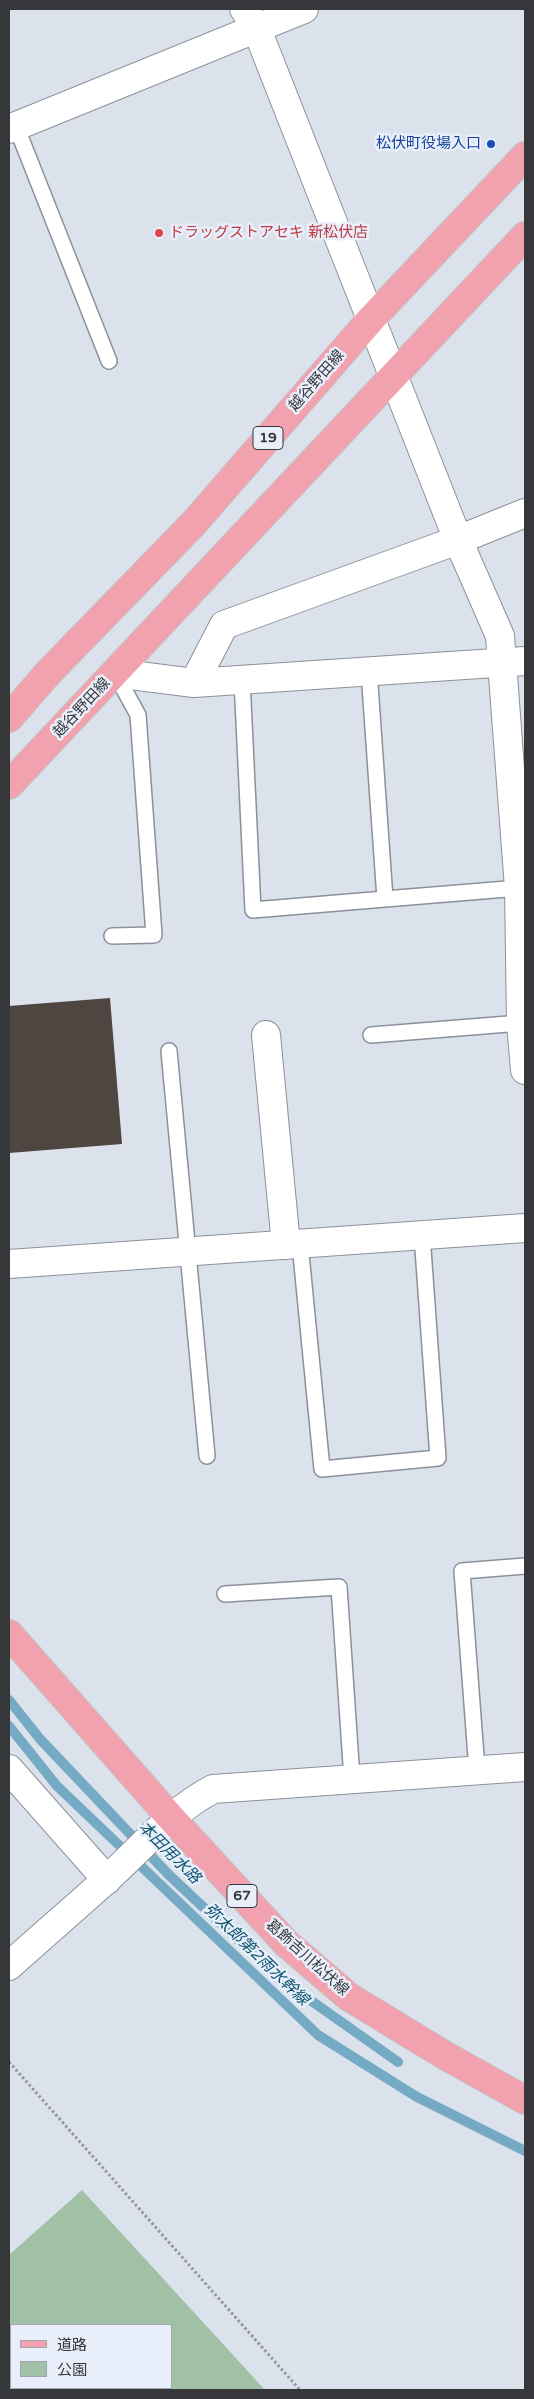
<!DOCTYPE html>
<html>
<head>
<meta charset="utf-8">
<style>
  body { margin:0 }
  #map { position:relative; width:534px; height:2399px; overflow:hidden; background:#dbe2ec; font-family:"Varela Round","Noto Sans JP",sans-serif }
  canvas { display:block }
  .frame { position:absolute; inset:0; border:10px solid #35373b; pointer-events:none }
  .legend { position:absolute; left:10px; top:2324px; width:162px; height:65px; box-sizing:border-box; background:#e8effa; border:1px solid #a0a5ae; margin:0; padding:6px 9px; list-style:none; font-size:15px; color:#35373b }
  .legend li { display:flex; align-items:center; gap:10px; height:25px }
  .legend b { width:25px; border:1px solid #a0a5ae }
</style>
</head>
<body>
<div id="map">
<canvas width="534" height="2399"></canvas>
<div class="frame"></div>
<ul class="legend">
<li><b style="height:6px;background:#f1a2ae"></b>道路</li>
<li><b style="height:14px;background:#a1c1a7"></b>公園</li>
</ul>
</div>
<script>
const g = document.querySelector('canvas').getContext('2d');
g.lineJoin = 'round';
function paint(path, color) { g.fillStyle = color; g.fill(path, 'evenodd'); }
function strokePath(path, color, width, dash) { g.strokeStyle = color; g.lineWidth = width; g.lineCap = dash ? 'butt' : 'round'; g.setLineDash(dash || []); g.stroke(path); }
function label(font, color, halo, rows, align = 'center') {
  g.font = font + ' "Varela Round","Noto Sans JP",sans-serif'; g.lineWidth = 5; g.setLineDash([]); g.textBaseline = 'middle'; g.strokeStyle = halo; g.fillStyle = color; for (const [text, x, y, turn = 0] of rows) {
    g.save(); g.translate(x, y); g.rotate((+turn || 0) * Math.PI / 180); g.textAlign = isNaN(turn) ? turn : align; if (halo) g.strokeText(text, 0, 0); g.fillText(text, 0, 0); g.restore();
  }
}
paint(new Path2D(`
  M82 2190 265 2390H9V2255ZM11 2325H171V2388H11Z`), '#a1c1a7');
strokePath(new Path2D(`
  M9 1700 40 1739 170 1876 279 1978 398 2062
  M9 1726 57 1786 318 2035 417 2097 525 2151`), '#75aac4', 10);
paint(new Path2D(`
  M110 998 122 1144 9 1153V1006Z`), '#504641');
const lane = new Path2D(`
  M16 126 109 361
  M369 671 385 899 519 888
  M242 680 253 910 385 899
  M112 936 154 935 138 715 115 673
  M371 1035 521 1023
  M169 1051 207 1456
  M300 1244 322 1469 438 1458 422 1235
  M225 1594 339 1587 352 1779
  M477 1770 462 1571 525 1566`);
const street = new Path2D(`
  M244 9 256 27 458 540 500 636 519 888 521 1023 525 1070
  M9 129 304 9
  M115 673 194 683 525 661
  M194 683 224 625 458 540 525 513
  M266 1035 286 1245
  M9 1264 525 1228
  M9 1769 107 1880
  M9 1966C41 1937 74 1909 106 1880 141 1849 171 1811 213 1789L525 1767`);
const primary = new Path2D(`
  M9 718 49 672 194 523 372 318 525 156
  M9 785 525 236
  M9 1634 171 1818 286 1943 349 1997 446 2056 525 2100`);
strokePath(lane, '#8b919b', 18);
strokePath(street, '#8b919b', 30);
strokePath(primary, '#c2c3c4', 30);
strokePath(new Path2D(`
  M9 2062 300 2390`), '#92979e', 3, [2.5, 2.5]);
strokePath(lane, '#fff', 15);
strokePath(street, '#fff', 28);
strokePath(primary, '#f1a2ae', 28);
for (const [x, y, r, color] of [
  [491,144,5,"#1a4fb4"],
  [159,233,5,"#e0444e"]
]) { const dot = new Path2D(); dot.arc(x, y, r, 0, 2 * Math.PI); g.fillStyle = color; g.fill(dot); strokePath(dot, '#e8effa', 2); }
for (const [x, y, w] of [
  [268,438,30],
  [242,1896,30]
]) { const box = new Path2D(); box.roundRect(x - w / 2, y - 11.5, w, 23, 4); g.fillStyle = '#e8effa'; g.fill(box); strokePath(box, '#35373b', 1); }
label('bold 14px', '#35373b', null, [
  ["19",268,438],
  ["67",242,1896]
]);
label('15px', '#164399', '#e8effa', [
  ["松伏町役場入口",481,144]
], 'right');
label('15px', '#be3a42', '#e8effa', [
  ["ドラッグストアセキ 新松伏店",169,233]
], 'left');
label('15px', '#35373b', '#e8effa', [
  ["越谷野田線",317,381,-49],
  ["越谷野田線",82,708,-47],
  ["葛飾吉川松伏線",307,1958,42]
]);
label('italic 16px', '#0d5570', '#e8effa', [
  ["本田用水路",169,1853,45],
  ["弥太郎第2雨水幹線",256,1955,44]
]);
</script>
</body>
</html>
